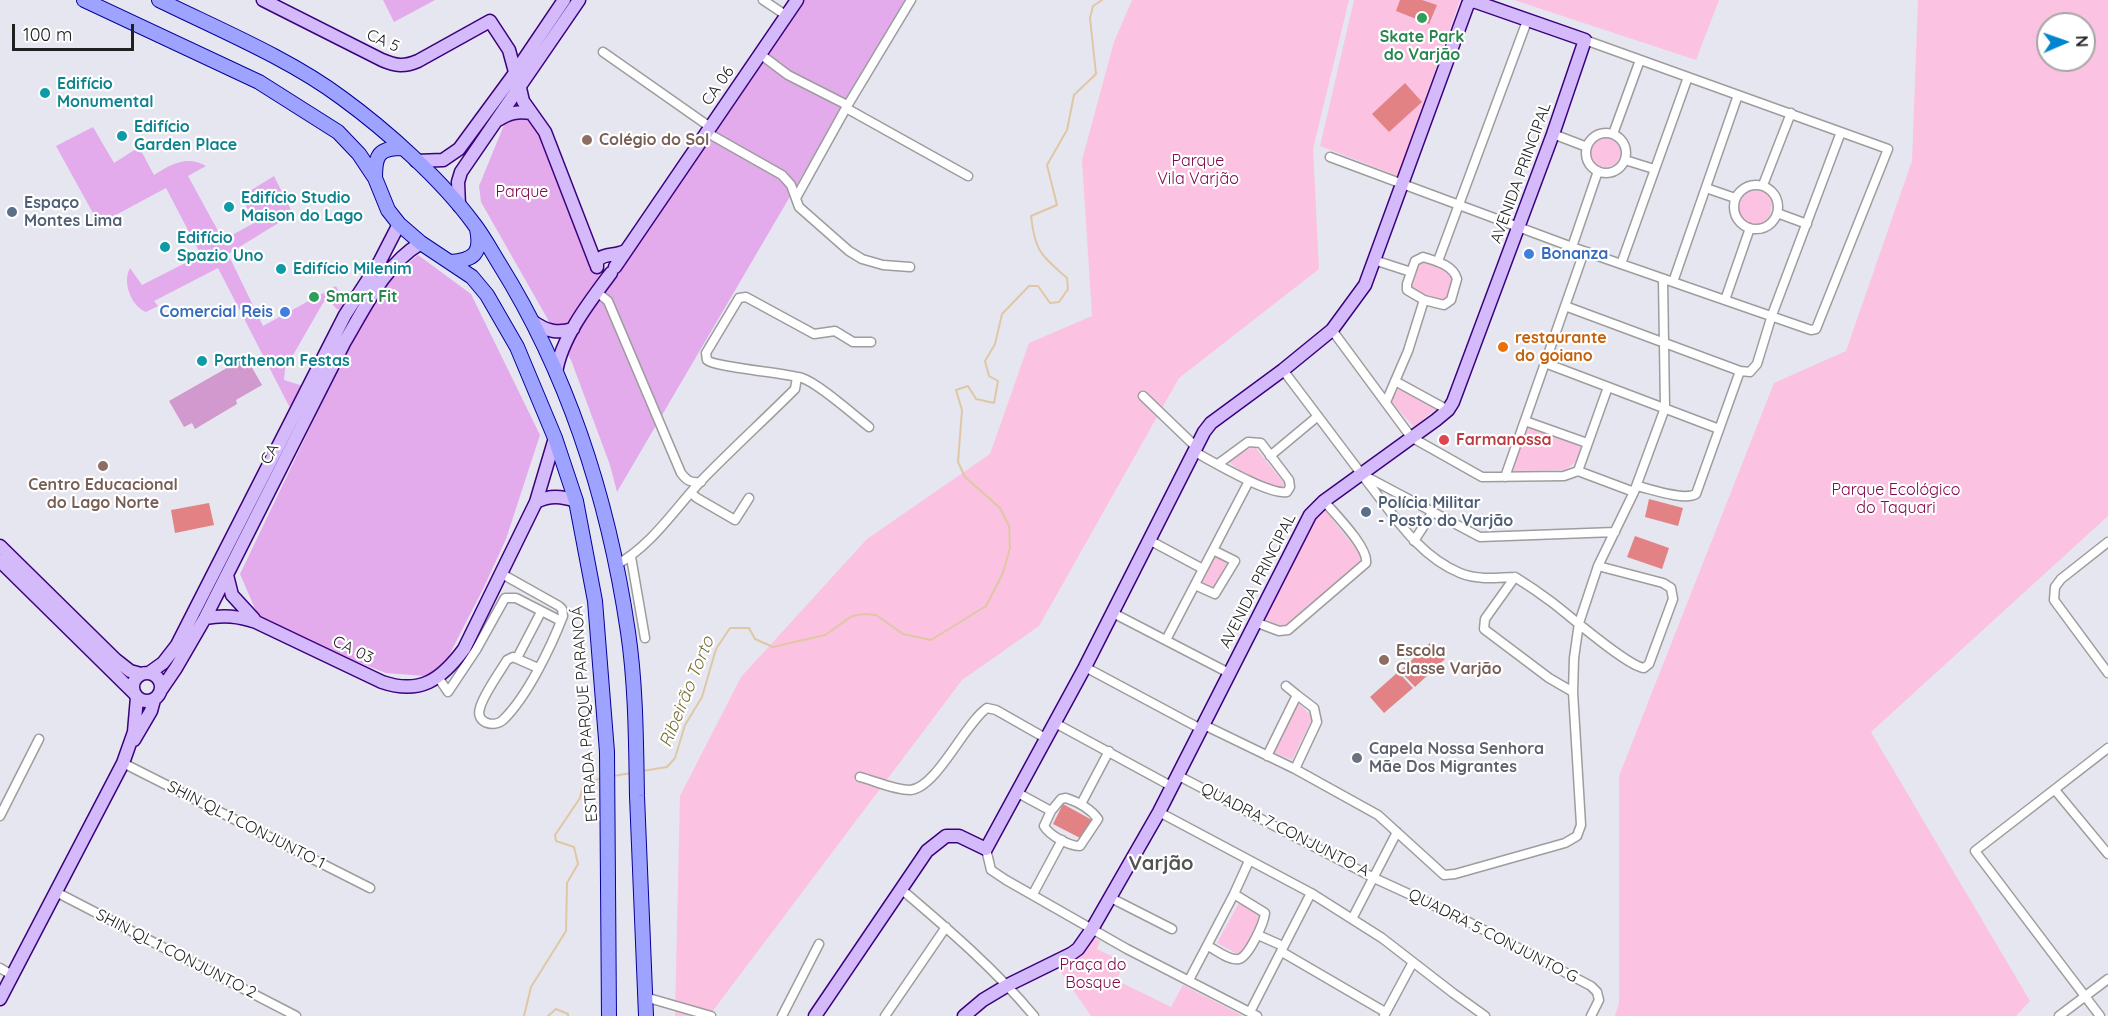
<!DOCTYPE html>
<html>
<head>
<meta charset="utf-8">
<style>
  body { margin:0 }
  #map { position:relative; width:2108px; height:1016px; overflow:hidden; background:#e6e6f0; font-family:Quicksand,sans-serif }
  canvas { display:block }
  .north { position:absolute; left:2036px; top:12px; width:60px; height:60px; box-sizing:border-box; background:#fff; border:2px solid #a6a6a6; border-radius:50%; rotate:88deg; font-size:16px; font-weight:700; line-height:24px; text-align:center; color:#202020 }
  .north::after { content:''; display:block; margin:auto; width:21px; height:27px; background:#0084cf; clip-path:polygon(50% 0,100% 100%,50% 72%,0 100%) }
  .scale { position:absolute; left:12px; top:24px; width:122px; height:27px; box-sizing:border-box; border:3px solid #202020; border-top:0; padding-left:8px; font-size:18px; line-height:21px; white-space:nowrap; color:#202020; -webkit-text-stroke:4px #fff; paint-order:stroke }
</style>
</head>
<body>
<div id="map">
<canvas width="2108" height="1016"></canvas>
<div class="north">N</div>
<div class="scale">100 m</div>
</div>
<script>
const g = document.querySelector('canvas').getContext('2d');
g.lineJoin = 'round';
function paint(path, color) { g.fillStyle = color; g.fill(path, 'evenodd'); }
function strokePath(path, color, width, dash) { g.strokeStyle = color; g.lineWidth = width; g.lineCap = dash ? 'butt' : 'round'; g.setLineDash(dash || []); g.stroke(path); }
function label(font, color, halo, rows, align = 'center') {
  g.font = font + ' Quicksand,sans-serif'; g.lineWidth = 4.5; g.setLineDash([]); g.textBaseline = 'middle'; g.strokeStyle = halo; g.fillStyle = color; for (const [text, x, y, turn = 0] of rows) {
    g.save(); g.translate(x, y); g.rotate((+turn || 0) * Math.PI / 180); g.textAlign = isNaN(turn) ? turn : align; if (halo) g.strokeText(text, 0, 0); g.fillText(text, 0, 0); g.restore();
  }
}
paint(new Path2D(`
  M383 0H435L394 22Z
  M803 0H905L617 492 610 465 571 360 481 202 479 186 504 125 514 119 523 118 538 125 609 287Z
  M93 127 114 163 139 147 154 175C171 164 187 155 206 166L188 176 223 240 256 222 240 197 274 176 293 214 228 254 263 326 336 286 343 300V306L338 310 327 299 323 303 285 369 284 380 303 386 293 407 289 406 218 268 154 301 158 306 146 312C131 306 122 282 130 268L142 285 201 255 166 188 99 224 56 146Z
  M418 255 471 294 540 435 506 539 484 587 438 677 386 673 262 625 240 574 376 290Z`), '#e3aaec');
paint(new Path2D(`
  M246 357 262 385 236 400 237 404 195 429 192 423 184 427 169 401Z`), '#d199cd');
paint(new Path2D(`
  M1132 0H1349L1313 149 1319 269 1179 378 1039 626 962 680 709 1016H675L680 796 741 677 867 539 990 454 1029 343 1092 316 1082 160 1114 42Z
  M1354 0H1460L1398 176 1320 146Z
  M1514 0H1719L1696 60Z
  M1918 0H2108V516L1871 732 2030 1001 2016 1016H1615L1619 1003V776L1774 383 1846 351 1912 161ZM2048 24H2084V60H2048Z
  M1591 152a15 15 0 1 1 30 0a15 15 0 1 1-30 0Z
  M1748 188 1770 194 1773 199 1769 220C1757 228 1743 223 1737 210L1743 192Z
  M1420 260 1456 272 1446 302 1410 290Z
  M1398 389 1434 404 1436 409 1414 427 1391 402Z
  M1529 426 1581 445 1577 461 1565 470 1511 471Z
  M1254 446 1285 484 1278 490 1239 470 1228 461Z
  M1325 510 1364 559 1286 627 1278 626 1264 618 1317 514Z
  M1216 555 1231 563 1216 591 1201 584Z
  M1297 702 1313 717 1292 760 1273 752Z
  M1240 901 1263 914 1241 956 1217 943Z
  M1092 937 1100 941 1097 949 1125 963 1116 980 1171 1007 1183 985 1243 1016H1091L1058 968 1079 955Z`), '#fbc2e2');
paint(new Path2D(`
  M1400 0H1422L1437 5 1429 24 1396 11Z
  M1405 83 1422 102 1389 132 1372 114Z
  M1649 499 1683 508 1678 526 1645 517Z
  M209 503 214 525 175 533 171 510Z
  M1635 536 1669 548 1662 569 1627 557Z
  M1430 643 1445 659 1415 687 1400 671Z
  M1398 672 1413 688 1384 713 1370 697Z
  M1063 804 1092 820 1082 839 1053 824Z`), '#e28284');
strokePath(new Path2D(`
  M642 771 667 767 675 758 685 725 702 697 716 649 730 628H749L755 639 773 647 825 635 852 616 865 614 876 615 903 634 931 640 986 606 1003 573 1010 548 1009 526 1000 508 965 477 958 462 962 410 956 390 968 386 976 399 994 403 998 381 989 376 985 361 995 344 1002 314 1029 286H1038L1050 303 1059 302 1068 289 1067 278C1041 255 1035 252 1031 216L1057 205 1047 165 1067 130 1074 95 1096 74 1090 18 1093 6 1102 0
  M613 776 631 773
  M524 1016 531 987 566 931 567 883 578 864 574 847 556 841 555 835 580 798 583 785 601 778
  M548 1016 556 1009 568 1014V1016`), '#dfc7a5', 2);
const street = new Path2D(`
  M763 0 787 16
  M603 52 710 127
  M760 54 788 75 847 105
  M846 108 968 176
  M706 132 782 175 791 185 799 207 849 251 862 259 883 265 910 267
  M1586 153a20 20 0 1 1 40 0a20 20 0 1 1-40 0Z
  M1553 134 1587 147
  M1613 134 1640 60
  M1330 157 1572 247 1811 330 1816 329 1888 149 1585 40
  M1625 160 1654 169
  M1763 185 1791 113
  M1734 207a22 22 0 1 1 44 0a22 22 0 1 1-44 0Z
  M1706 188 1735 198
  M796 198 846 108 911 0
  M1777 213 1807 224
  M1572 247 1598 171
  M1423 257C1436 261 1453 265 1457 279L1451 300 1444 305 1424 300 1407 290V284L1415 261Z
  M1374 260 1411 272
  M1438 261 1527 21
  M1621 264 1688 77
  M1673 282 1738 95
  M597 292 608 301 681 473C687 481 691 483 701 482
  M1725 300 1750 228
  M1565 306 1740 371 1750 372 1757 364 1772 315 1841 132
  M1332 330 1411 437 1482 477 1564 476 1578 471
  M1545 363 1719 429
  M1283 370C1312 408 1340 446 1369 484 1395 517 1419 556 1460 573 1477 580 1497 578 1515 577
  M1395 381 1448 410
  M1143 396 1195 446
  M1386 402 1408 351 1424 300
  M1525 421 1587 443
  M869 427C854 415 818 383 802 378 785 373 714 367 707 360L706 353 739 298 746 297 814 334 835 331 853 342H871
  M1193 451C1212 461 1268 495 1287 492L1290 487 1289 480 1261 443 1248 442 1218 464
  M1270 456 1318 416
  M1578 471 1608 387
  M1578 471 1634 492
  M1367 477 1480 537 1615 532
  M1505 477 1584 252
  M1637 486C1651 489 1684 501 1696 494L1740 371
  M691 493 697 498 735 520 749 498
  M1149 540 1203 569
  M1414 541 1432 513
  M2108 542 2061 579 2055 587 2054 600 2108 673
  M631 557 645 638
  M616 565C651 546 674 510 700 482 731 450 764 420 795 389L797 377
  M502 574 559 606 562 609 563 616C551 647 527 697 503 720 494 728 475 723 480 708 483 695 500 672 507 660L513 657 538 668
  M1515 577C1528 585 1541 594 1553 603 1570 616 1627 666 1644 668L1649 664 1673 599 1671 588 1663 583 1598 566
  M1515 577 1485 619 1484 629 1549 678 1573 692
  M1195 585 1215 594 1235 561 1213 550
  M1113 613 1229 673
  M1255 622 1279 631 1288 630 1366 563C1369 548 1335 514 1324 501
  M1166 640 1249 481
  M517 658 541 612
  M1085 667 1201 729
  M438 677 448 692 476 650 505 598H516L561 621
  M1055 723 1171 786
  M1204 725 1295 769 1378 815 1444 875 1455 874 1565 843 1577 836 1581 825 1573 692 1574 658 1579 623 1598 566 1634 492 1665 408 1663 279
  M1267 756 1297 695 1286 686
  M123 763 370 888
  M1295 769 1317 722 1314 708 1297 695
  M1177 775 1374 878 1459 917 1591 986 1597 992 1599 1000 1591 1016
  M860 777C875 781 894 790 910 790 936 789 965 723 987 708L996 710 1047 739
  M2055 790 2108 854
  M1016 792 1051 811
  M1066 798C1078 802 1090 808 1098 819L1080 846C1069 846 1050 836 1044 826L1051 811 1061 799Z
  M1081 804 1109 751
  M1159 812 1311 893 1382 938 1453 993 1485 1016
  M0 816 39 739
  M986 849 991 870 1006 880 1127 949 1257 1016
  M901 889C948 929 995 969 1034 1016
  M56 892 296 1016
  M1033 894 1062 840
  M1111 898 1172 929
  M1352 919 1397 832
  M1258 935 1283 946
  M1208 946C1216 950 1229 961 1239 959 1249 956 1264 923 1265 913L1234 894
  M1282 952 1385 1012
  M0 968 12 975
  M1189 980 1234 894 1249 861
  M645 997 711 1016
  M1250 1012 1311 893
  M782 1016 819 944
  M885 1016 946 927
  M1384 1016 1413 962
  M2059 1016 2108 979
  M2100 1016 1975 851 2108 748`);
const secondary = new Path2D(`
  M263 0 382 60C396 66 404 67 418 61L490 21 509 50 515 72
  M520 88 523 101 545 132 596 264
  M498 120C509 113 517 111 531 113
  M416 161 443 160 459 149 512 77 564 0
  M459 206 458 182 461 172 579 0
  M597 267V261C603 253 616 256 625 251
  M615 267 797 0
  M532 321C546 331 557 334 573 329
  M556 373C561 338 590 301 611 273
  M536 502C550 495 561 496 576 501
  M0 546 116 660 130 671 141 674
  M0 561 135 694
  M227 575 232 595 254 619
  M205 618C224 615 238 616 256 622L382 682C420 695 441 680 464 649L536 502 555 438
  M133 687a14 14 0 1 1 28 0a14 14 0 1 1-28 0Z
  M149 673 163 663 177 645 345 315 380 261 399 224
  M161 690 176 668 205 618 344 343C365 308 384 265 421 243
  M134 740 151 711 154 700
  M0 999 123 763 134 732 137 697
  M815 1016 927 851 946 836H959L986 849 1085 667 1204 432 1211 423 1283 370 1332 330 1365 285 1468 4 1473 1 1479 3 1585 40 1553 134 1453 402 1448 410 1436 420 1324 501 1310 515 1159 812 1092 929 1078 949 1071 954 1008 985 983 1000 964 1016`);
const primary = new Path2D(`
  M84 0 259 82 338 132 359 154 375 178 388 210 399 224 421 243 472 277 487 295 517 347 555 438 576 501 595 601 607 752 609 1016
  M159 0C218 29 290 59 342 98 386 130 442 180 474 224 484 237 492 252 500 265 569 376 609 503 628 632 636 686 636 742 637 796 640 870 643 943 646 1016
  M375 178C375 156 378 148 402 148
  M451 262C474 260 482 253 477 229`);
strokePath(street, '#9d9d9d', 11);
strokePath(secondary, '#3b027c', 15);
strokePath(primary, '#05009b', 16);
strokePath(street, '#fff', 8);
strokePath(secondary, '#d4b9fb', 12);
strokePath(primary, '#9da3fe', 14);
for (const [x, y, r, color] of [
  [1422,18,6,"#2e9e5b"],
  [45,93,6,"#0f9aa8"],
  [122,136,6,"#0f9aa8"],
  [587,140,6,"#8d6e63"],
  [229,207,6,"#0f9aa8"],
  [12,212,6,"#5c6f8a"],
  [165,247,6,"#0f9aa8"],
  [1529,254,6,"#3f7fe0"],
  [281,269,6,"#0f9aa8"],
  [314,297,6,"#2e9e5b"],
  [285,312,6,"#3f7fe0"],
  [1503,347,6,"#e8710a"],
  [202,361,6,"#0f9aa8"],
  [1444,440,6,"#e0444e"],
  [103,466,6,"#8d6e63"],
  [1366,512,6,"#5c6f8a"],
  [1384,660,6,"#8d6e63"],
  [1357,758,6,"#6b7280"]
]) { const dot = new Path2D(); dot.arc(x, y, r, 0, 2 * Math.PI); g.fillStyle = color; g.fill(dot); strokePath(dot, '#fff', 2); }
label('bold 16px', '#27864d', '#fff', [
  ["Skate Park",1422,37],
  ["do Varjão",1422,55],
  ["Smart Fit",326,297,"left"]
]);
label('16px', '#202020', '#fff', [
  ["CA 5",383,41,24],
  ["CA 06",718,86,-55],
  ["AVENIDA PRINCIPAL",1521,173,-70],
  ["CA",270,454,-63],
  ["AVENIDA PRINCIPAL",1258,581,-63],
  ["CA 03",353,650,26],
  ["ESTRADA PARQUE PARANOÁ",585,714,-94],
  ["SHIN QL 1 CONJUNTO 1",246,825,27],
  ["QUADRA 7 CONJUNTO A",1285,830,27],
  ["QUADRA 5 CONJUNTO G",1493,936,27],
  ["SHIN QL 1 CONJUNTO 2",176,954,27]
]);
label('bold 16px', '#0d838f', '#fff', [
  ["Edifício",57,84],
  ["Monumental",57,102],
  ["Edifício",134,127],
  ["Garden Place",134,145],
  ["Edifício Studio",241,198],
  ["Maison do Lago",241,216],
  ["Edifício",177,238],
  ["Spazio Uno",177,256],
  ["Edifício Milenim",293,269],
  ["Parthenon Festas",214,361]
], 'left');
label('bold 16px', '#785e54', '#fff', [
  ["Colégio do Sol",599,140],
  ["Centro Educacional",103,485,"center"],
  ["do Lago Norte",103,503,"center"],
  ["Escola",1396,651],
  ["Classe Varjão",1396,669]
], 'left');
label('16px', '#83084c', '#fff', [
  ["Parque",1198,161],
  ["Vila Varjão",1198,179],
  ["Parque",522,192],
  ["Parque Ecológico",1896,490],
  ["do Taquari",1896,508],
  ["Praça do",1093,965],
  ["Bosque",1093,983]
]);
label('bold 16px', '#4e5e75', '#fff', [
  ["Espaço",24,203],
  ["Montes Lima",24,221],
  ["Polícia Militar",1378,503],
  ["- Posto do Varjão",1378,521]
], 'left');
label('bold 16px', '#366cbe', '#fff', [
  ["Bonanza",1541,254],
  ["Comercial Reis",273,312,"right"]
], 'left');
label('bold 16px', '#c56008', '#fff', [
  ["restaurante",1515,338],
  ["do goiano",1515,356]
], 'left');
label('bold 16px', '#be3a42', '#fff', [
  ["Farmanossa",1456,440]
], 'left');
label('bold 16px', '#5b616d', '#fff', [
  ["Capela Nossa Senhora",1369,749],
  ["Mãe Dos Migrantes",1369,767]
], 'left');
label('italic 18px', '#7a7135', '#fff', [
  ["Ribeirão Torto",687,692,-68]
]);
label('bold 20px', '#535353', '#fff', [
  ["Varjão",1161,864]
]);
</script>
</body>
</html>
